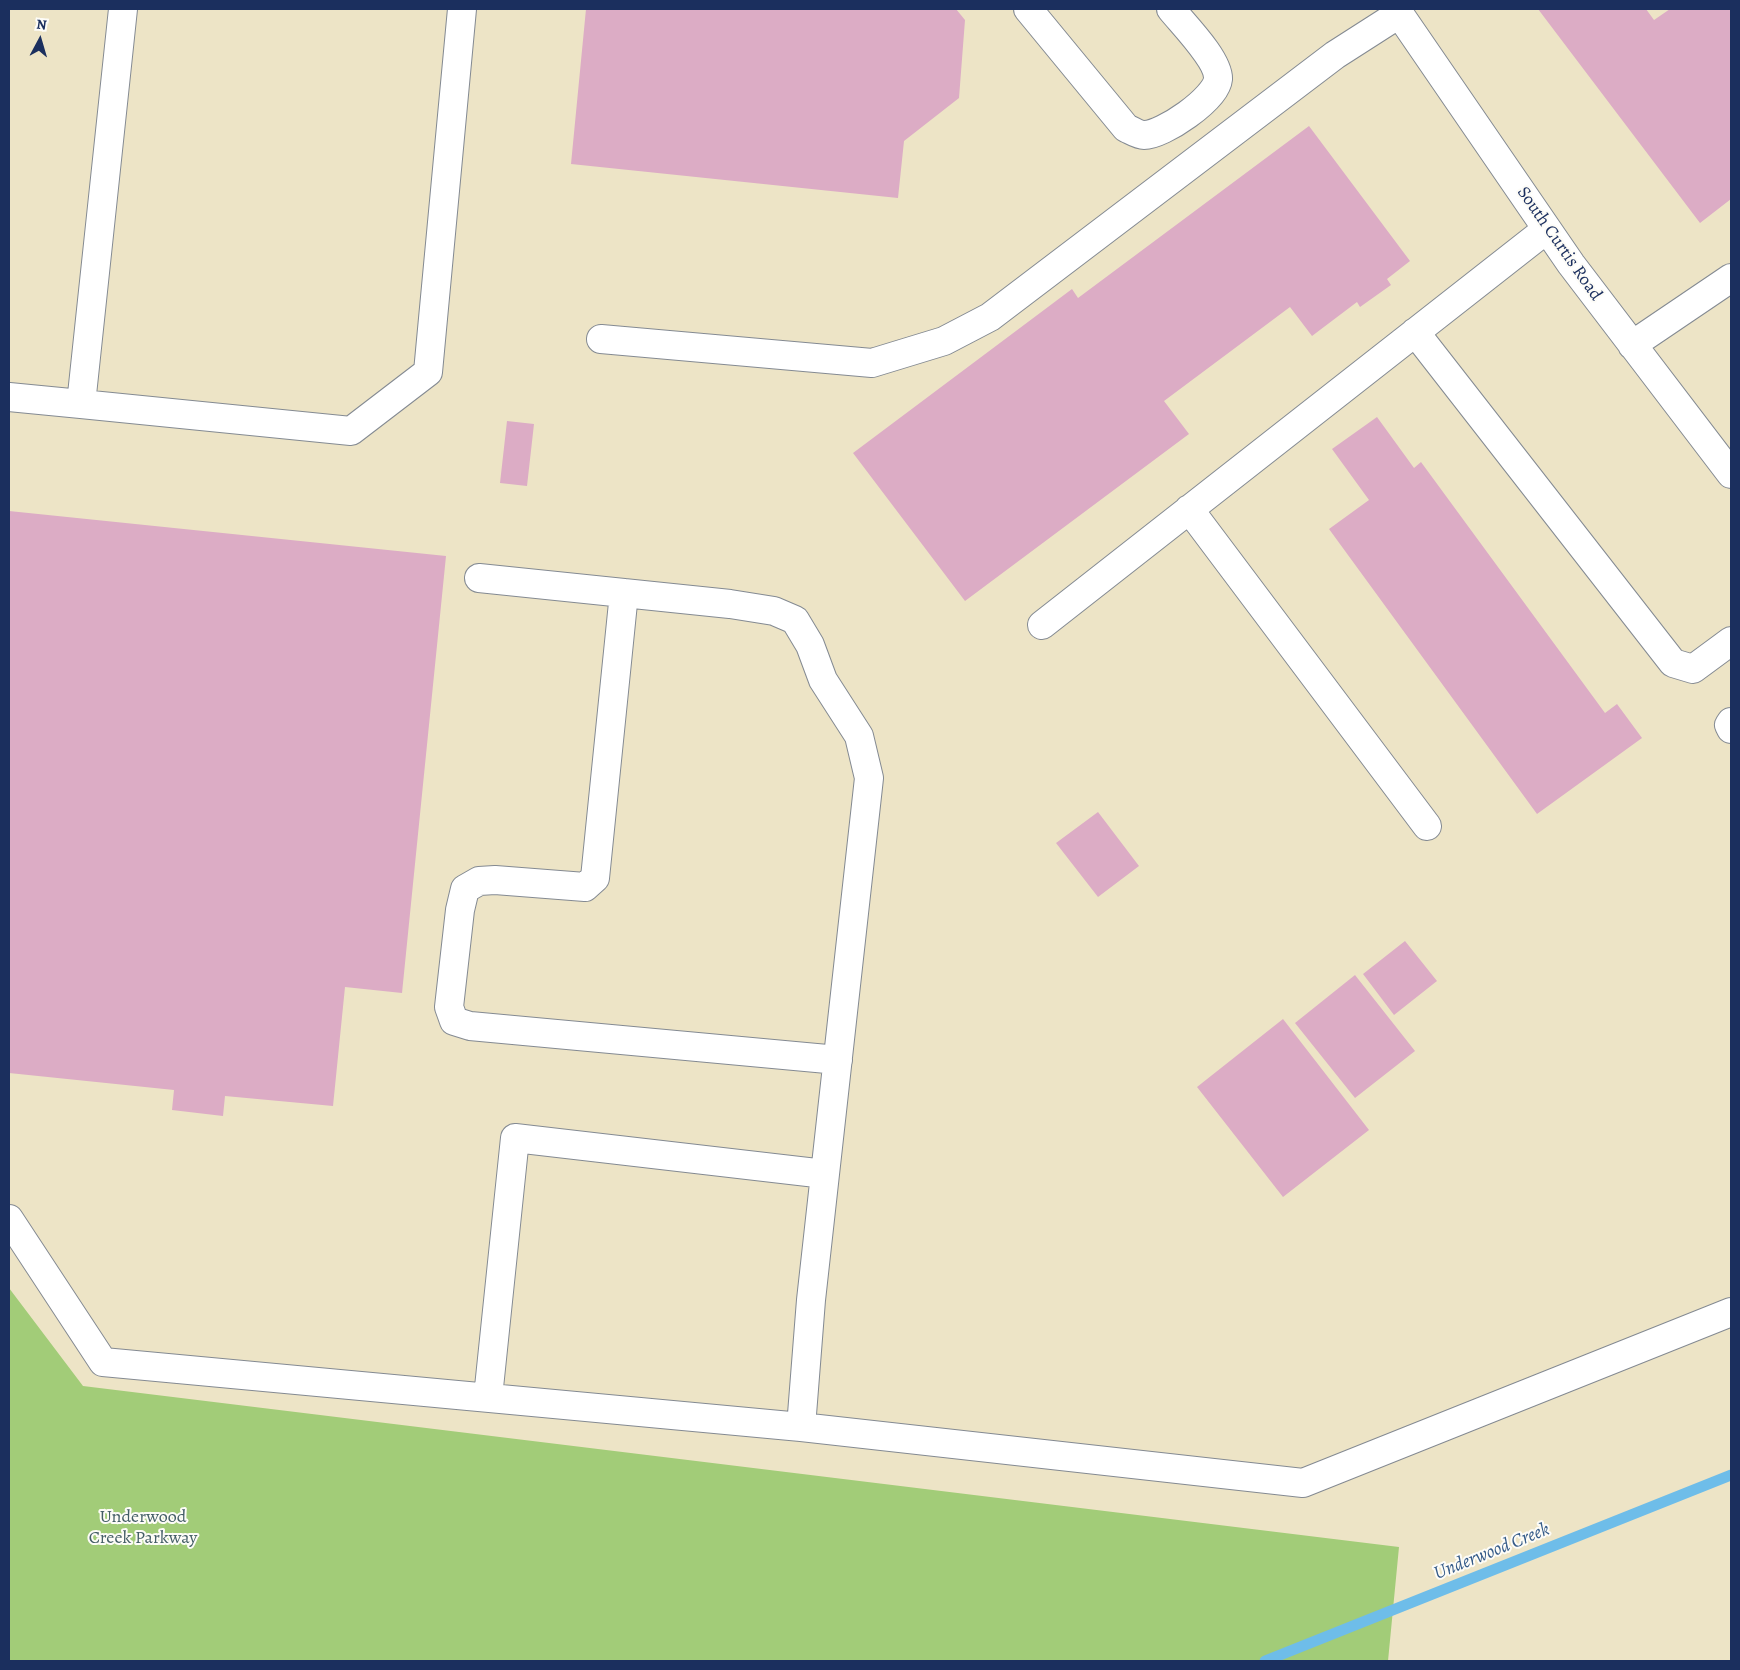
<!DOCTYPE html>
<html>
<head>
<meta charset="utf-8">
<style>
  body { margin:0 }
  #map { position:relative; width:1740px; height:1670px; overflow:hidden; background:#ede4c6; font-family:Alegreya,serif }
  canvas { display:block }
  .frame { position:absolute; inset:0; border:10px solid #1b2f5e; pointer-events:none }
  .north { position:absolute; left:15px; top:15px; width:50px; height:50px; -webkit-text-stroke:4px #fdfcf7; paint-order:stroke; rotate:6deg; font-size:14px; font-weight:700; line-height:20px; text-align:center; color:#1b2f5e }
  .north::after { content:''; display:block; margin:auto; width:18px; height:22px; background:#1b2f5e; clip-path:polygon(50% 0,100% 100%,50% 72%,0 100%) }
</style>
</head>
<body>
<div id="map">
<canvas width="1740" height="1670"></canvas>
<div class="frame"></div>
<div class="north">N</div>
</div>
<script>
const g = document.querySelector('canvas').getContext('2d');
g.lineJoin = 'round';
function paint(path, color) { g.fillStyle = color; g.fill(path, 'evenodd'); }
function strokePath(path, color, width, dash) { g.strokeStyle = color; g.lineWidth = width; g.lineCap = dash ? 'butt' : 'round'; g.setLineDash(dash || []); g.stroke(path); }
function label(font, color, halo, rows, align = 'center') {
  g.font = font + ' Alegreya,serif'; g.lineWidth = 4; g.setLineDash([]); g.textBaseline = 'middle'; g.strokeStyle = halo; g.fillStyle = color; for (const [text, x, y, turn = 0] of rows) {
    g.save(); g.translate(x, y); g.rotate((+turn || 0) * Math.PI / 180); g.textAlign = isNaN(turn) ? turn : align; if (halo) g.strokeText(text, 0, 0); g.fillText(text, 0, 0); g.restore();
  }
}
paint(new Path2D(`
  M9 1288 83 1386 1399 1547 1388 1661H9Z`), '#a2cc78');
strokePath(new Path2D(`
  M1265 1661 1731 1475`), '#6ebde9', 11);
paint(new Path2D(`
  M586 9H956L965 20 959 98 904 141 898 198 571 164Z
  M1538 9H1646L1654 20 1670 9H1731V199L1700 223Z
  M1309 126 1410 261 1387 279 1391 285 1360 307 1357 302 1312 336 1290 307 1164 401 1189 434 965 601 853 453 1072 289 1078 298Z
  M1377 417 1414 468 1421 462 1605 713 1617 704 1642 738 1537 814 1329 529 1369 500 1332 449Z
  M507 421 534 424 527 486 500 483Z
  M9 511 446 556 402 993 345 987 333 1106 225 1096 223 1116 172 1110 174 1090 9 1073Z
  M1098 812 1139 866 1098 897 1056 843Z
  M1405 941 1437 981 1394 1015 1363 974Z
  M1355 975 1415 1051 1355 1098 1295 1023Z
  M1283 1019 1369 1130 1283 1197 1197 1087Z`), '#dcacc5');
const minor = new Path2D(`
  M123 9 81 404 351 431 428 372 462 9
  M1028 9 1126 128C1131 130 1138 135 1144 135 1163 135 1216 99 1218 79 1219 60 1183 24 1171 9
  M1396 9 1571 264 1731 474
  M1415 332 1673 663 1693 669 1731 641
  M601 339 872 363 944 341 990 317 1335 55 1399 14
  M1632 345 1731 278
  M9 397 81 404
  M1189 509 1427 826
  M479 578 730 604 774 611 795 620 810 645 823 680 859 736 869 778 811 1300 801 1427
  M624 593 595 878 585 887 495 880 479 881 465 889 460 910 449 1007 454 1021 470 1026 838 1060
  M1042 625 1547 229
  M1731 722 1729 725 1731 729
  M9 1219 103 1362 801 1427 1303 1483 1731 1312
  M488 1397 515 1138 825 1174`);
strokePath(minor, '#848a92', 30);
strokePath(minor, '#fff', 28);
label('18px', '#1b2f5e', '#fdfcf7', [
  ["South Curtis Road",1559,244,55]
]);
label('18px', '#445e66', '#fdfcf7', [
  ["Underwood",143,1518],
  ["Creek Parkway",143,1539]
]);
label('italic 19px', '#345a88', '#fdfcf7', [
  ["Underwood Creek",1492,1552,-22]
]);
</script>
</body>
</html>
